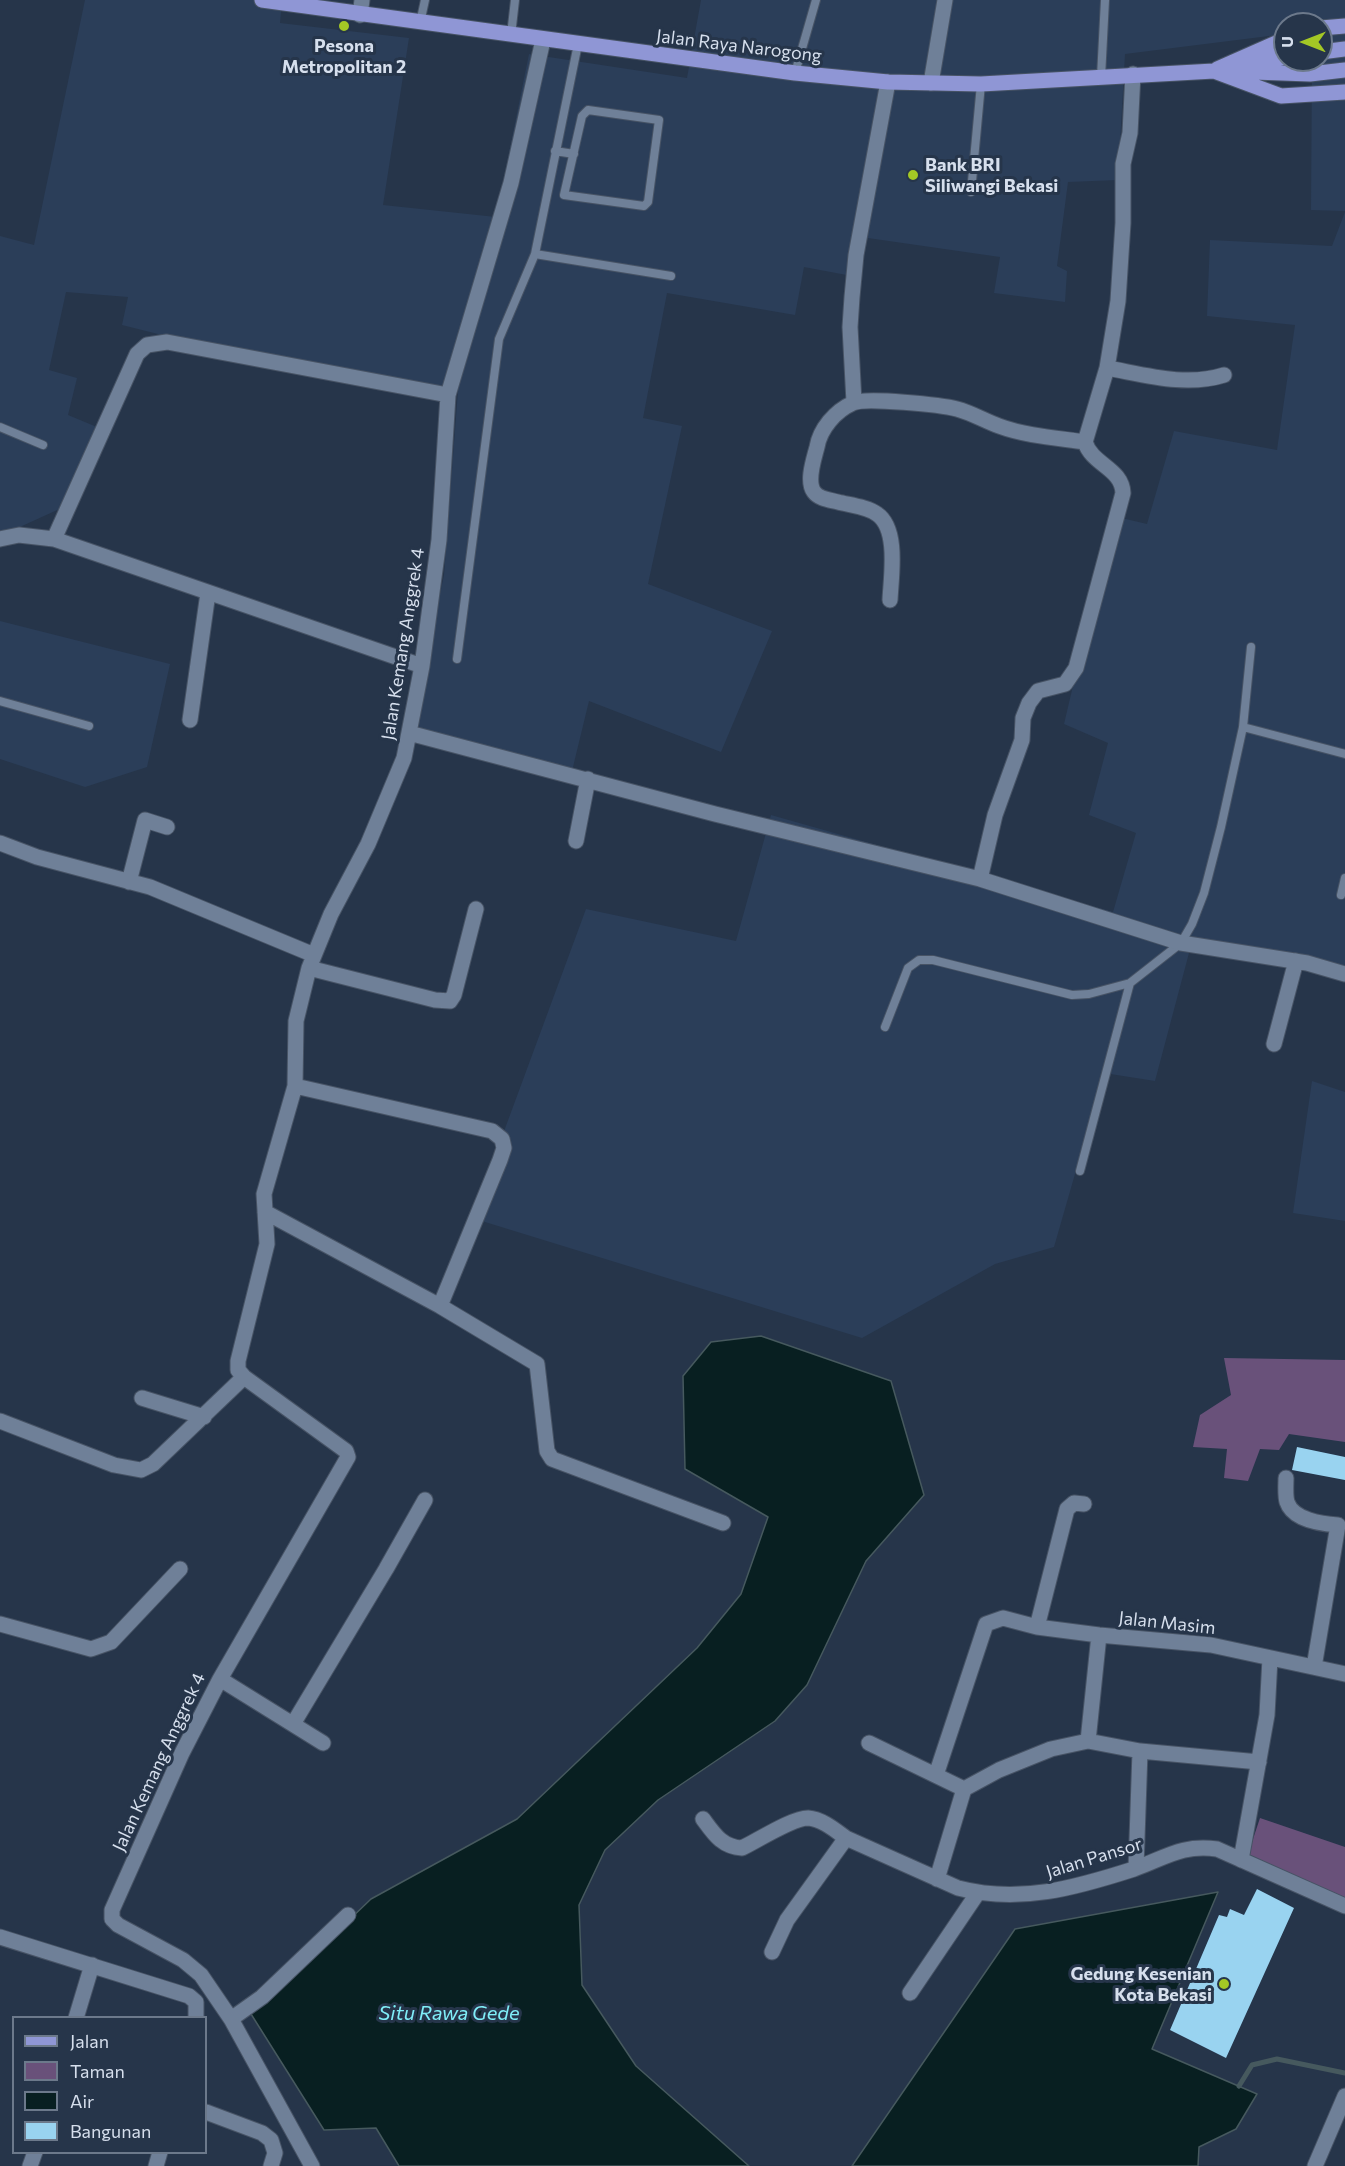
<!DOCTYPE html>
<html>
<head>
<meta charset="utf-8">
<style>
  body { margin:0 }
  #map { position:relative; width:1345px; height:2166px; overflow:hidden; background:#26354a; font-family:Commissioner,sans-serif }
  canvas { display:block }
  .legend { position:absolute; left:12px; top:2016px; width:195px; height:138px; box-sizing:border-box; background:#26354a; border:2px solid #6c798b; margin:0; padding:8px 10px; list-style:none; font-size:18px; color:#d6dfed }
  .legend li { display:flex; align-items:center; gap:12px; height:30px }
  .legend b { width:30px; border:2px solid #6c798b }
  .north { position:absolute; left:1273px; top:12px; width:60px; height:60px; box-sizing:border-box; background:#26354a; border:2px solid #6c798b; border-radius:50%; rotate:270deg; font-size:16px; font-weight:700; line-height:24px; text-align:center; color:#d6dfed }
  .north::after { content:''; display:block; margin:auto; width:21px; height:27px; background:#a4c825; clip-path:polygon(50% 0,100% 100%,50% 72%,0 100%) }
</style>
</head>
<body>
<div id="map">
<canvas width="1345" height="2166"></canvas>
<ul class="legend">
<li><b style="height:8px;background:#8f96d5"></b>Jalan</li>
<li><b style="height:16px;background:#69517a"></b>Taman</li>
<li><b style="height:16px;background:#081f21"></b>Air</li>
<li><b style="height:16px;background:#99d3f0"></b>Bangunan</li>
</ul>
<div class="north">U</div>
</div>
<script>
const g = document.querySelector('canvas').getContext('2d');
g.lineJoin = 'round';
function paint(path, color) { g.fillStyle = color; g.fill(path, 'evenodd'); }
function strokePath(path, color, width, dash) { g.strokeStyle = color; g.lineWidth = width; g.lineCap = dash ? 'butt' : 'round'; g.setLineDash(dash || []); g.stroke(path); }
function label(font, color, halo, rows, align = 'center') {
  g.font = font + ' Commissioner,sans-serif'; g.lineWidth = 6; g.setLineDash([]); g.textBaseline = 'middle'; g.strokeStyle = halo; g.fillStyle = color; for (const [text, x, y, turn = 0] of rows) {
    g.save(); g.translate(x, y); g.rotate((+turn || 0) * Math.PI / 180); g.textAlign = isNaN(turn) ? turn : align; if (halo) g.strokeText(text, 0, 0); g.fillText(text, 0, 0); g.restore();
  }
}
paint(new Path2D(`
  M85 0H282L280 23 409 38 383 205 496 217 529 54 687 78 701 0H1345V211L1311 210 1312 60H1321V24H1285V34L1125 54 1118 180 1068 182 1057 266 1067 271 1065 302 994 293 1000 257 861 237 852 276 804 267 795 315 667 293 643 418 682 426 648 584 772 631 721 752 589 701 572 771 410 737 444 575 458 391 262 360 122 325 128 297 66 292 49 370 77 378 68 415 104 430 66 506 0 536V236L34 245Z
  M1345 212V972L1193 938 1155 1081 1104 1073 1054 1247 995 1264 862 1338 472 1218 586 909 736 941 771 815 1113 912 1136 833 1089 815 1108 743 1064 724 1113 516 1147 524 1174 431 1277 450 1295 325 1207 316 1210 240 1332 246Z
  M0 621 170 664 147 767 85 787 0 759Z
  M1312 1081 1345 1092V1221L1293 1213Z`), '#2b3e59');
paint(new Path2D(`
  M1224 1358 1345 1360V1442L1289 1434 1279 1450 1260 1449 1248 1481 1224 1478 1227 1449 1193 1447 1200 1415 1231 1395Z
  M1260 1818 1345 1847V1899L1248 1854Z`), '#69517a');
const water = new Path2D(`
  M761 1336 891 1381 924 1495 866 1561 807 1685 775 1721 658 1800 605 1850 579 1905 582 1985 636 2066 749 2166H399L376 2128 324 2130 251 2014 371 1899 517 1819 697 1648 741 1594 768 1517 685 1469 683 1376 711 1342Z
  M1218 1892 1152 2049 1257 2094 1236 2129 1199 2147 1198 2166H852L1015 1929Z`);
paint(water, '#081f21');
strokePath(water, '#46595e', 1.5);
strokePath(new Path2D(`
  M1239 2086 1252 2065 1277 2059 1345 2073`), '#46595e', 5);
paint(new Path2D(`
  M1297 1447 1345 1457V1480L1292 1470Z
  M1257 1889 1294 1908 1226 2058 1170 2030 1219 1915 1227 1917 1230 1909 1244 1915Z`), '#99d3f0');
const service = new Path2D(`
  M420 23 425 0
  M511 35 515 0
  M795 73 816 0
  M1101 77 1105 0
  M588 110 659 120 648 202 644 206 564 195 582 116Z
  M555 151 574 154
  M971 192 981 84
  M535 254 671 276
  M0 427 43 445
  M457 659 499 339 535 254 578 44
  M0 701 89 726
  M1243 727 1345 754
  M1341 895 1345 878
  M885 1027 908 968 919 960H933L1072 995 1089 994 1130 983 1181 943 1192 924 1204 893 1221 827 1243 727 1251 647
  M1080 1171 1130 983`);
const minor = new Path2D(`
  M360 15 362 0
  M1107 368C1146 375 1186 387 1224 375
  M854 402 850 327 852 297 856 255 888 82
  M0 539 19 535 54 539 137 354 147 345 167 342 448 395
  M54 539 422 666
  M890 600C891 577 899 529 877 514 868 507 850 505 838 502 830 500 819 499 814 492 806 481 814 459 817 447 820 429 835 411 853 403 865 397 942 405 957 409 972 413 985 421 999 426 1026 436 1057 438 1085 442
  M190 720 208 593
  M409 733 715 814 980 879 1181 943 1307 963 1345 974
  M576 841 588 779
  M0 843 37 857 150 887 314 955
  M980 879 995 815 1022 740 1023 718 1029 703 1038 691 1065 684 1076 668 1123 493C1122 468 1092 465 1085 442L1107 368 1118 301 1123 223V164L1130 133 1133 74
  M129 882 145 820 167 827
  M309 968 435 1000 450 1001 454 995 476 909
  M1274 1044 1296 961
  M295 1086 492 1131 502 1139 504 1148 500 1160 440 1306
  M265 1212 440 1306 537 1364 547 1451 552 1459 723 1523
  M142 1398 204 1417
  M0 1421 114 1465 141 1470 153 1464 244 1377
  M1286 1478C1286 1485 1285 1495 1287 1502 1293 1520 1322 1524 1338 1525L1314 1667
  M0 1624 91 1649 111 1642 180 1569
  M1037 1627 1067 1509 1074 1503 1084 1504
  M220 1679 323 1743
  M293 1724 386 1569 425 1500
  M1088 1741 1099 1635
  M869 1743 964 1789 937 1879
  M936 1775 986 1624 1003 1618 1037 1627 1099 1635 1211 1645 1345 1674
  M964 1789 999 1770 1051 1749 1088 1741 1140 1751 1259 1762
  M703 1819C714 1834 722 1847 742 1848 757 1841 792 1818 808 1818 822 1819 835 1830 846 1838
  M1241 1860 1267 1715 1270 1658
  M1136 1868 1140 1751
  M0 1937 189 1996 196 2002V2018
  M772 1952 787 1920 846 1838 958 1888C1019 1904 1075 1888 1134 1869 1165 1858 1182 1844 1217 1849L1345 1906
  M910 1993 977 1894
  M76 2018 92 1965
  M231 2019 262 1997 348 1915
  M206 2112 262 2133 271 2140 275 2153 271 2166
  M30 2166 35 2152
  M156 2166 160 2152
  M312 2166 231 2019 201 1975 183 1960 118 1925 112 1919V1910L182 1753 220 1679 348 1457 346 1451 244 1377 238 1370V1361L267 1244 264 1194 295 1086 296 1021 309 968 331 914 368 844 404 758 422 666 439 540 448 395 511 183 543 40
  M1315 2166 1345 2096`);
const secondary = new Path2D(`
  M931 83 945 0`);
const primary = new Path2D(`
  M262 0 795 73 888 82 981 84 1214 71 1281 96 1345 92
  M1321 28 1345 26
  M1321 52 1345 49
  M1240 65 1285 57
  M1217 69 1285 39
  M1226 71 1310 74 1345 70`);
strokePath(service, '#475365', 10);
strokePath(minor, '#475365', 17);
strokePath(secondary, '#475365', 17);
strokePath(primary, '#475365', 17);
strokePath(service, '#6f8098', 8);
strokePath(minor, '#6f8098', 15);
strokePath(secondary, '#6f8098', 15);
strokePath(primary, '#8f96d5', 15);
for (const [x, y, r, color] of [
  [344,26,6,"#a4c825"],
  [913,175,6,"#a4c825"],
  [1224,1984,6,"#a4c825"]
]) { const dot = new Path2D(); dot.arc(x, y, r, 0, 2 * Math.PI); g.fillStyle = color; g.fill(dot); strokePath(dot, '#26354a', 2); }
label('bold 18px', '#d6dfed', '#26354a', [
  ["Pesona",344,46],
  ["Metropolitan 2",344,67],
  ["Bank BRI",925,165,"left"],
  ["Siliwangi Bekasi",925,186,"left"],
  ["Gedung Kesenian",1212,1974,"right"],
  ["Kota Bekasi",1212,1995,"right"]
]);
label('18px', '#d6dfed', '#26354a', [
  ["Jalan Raya Narogong",739,46,7],
  ["Jalan Kemang Anggrek 4",403,644,-81],
  ["Jalan Masim",1167,1623,6],
  ["Jalan Kemang Anggrek 4",159,1762,-65],
  ["Jalan Pansor",1094,1858,-17]
]);
label('italic 20px', '#80eef8', '#26354a', [
  ["Situ Rawa Gede",449,2013]
]);
</script>
</body>
</html>
